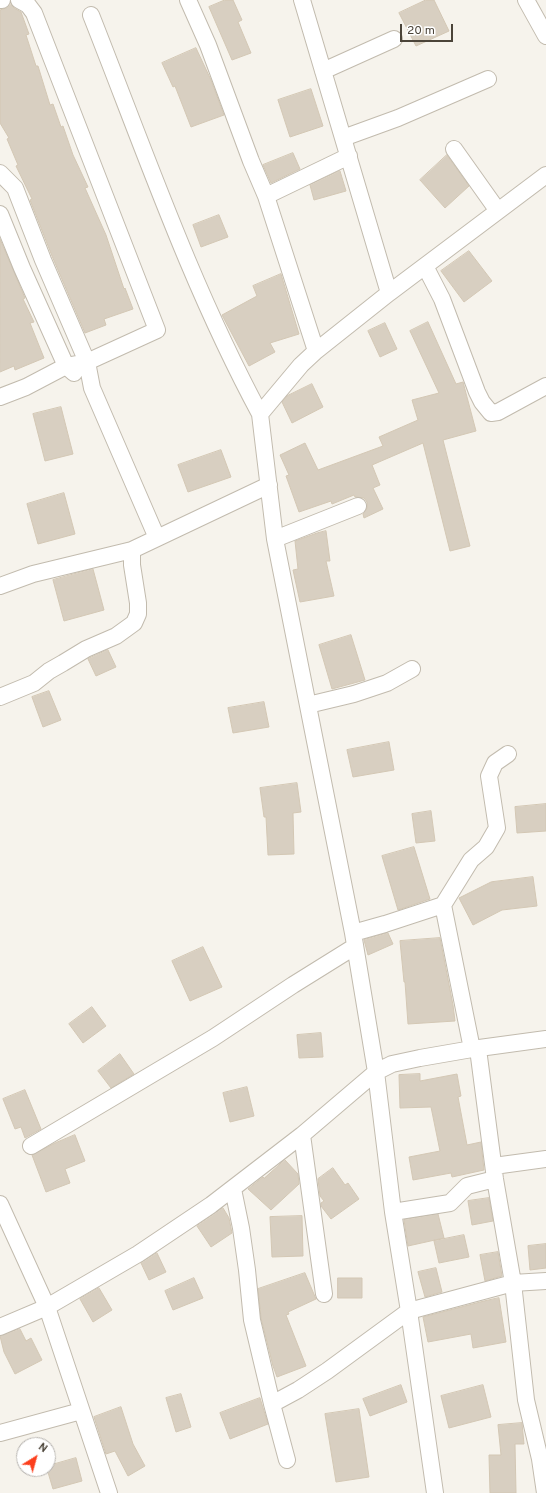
<!DOCTYPE html>
<html>
<head>
<meta charset="utf-8">
<style>
  body { margin:0 }
  #map { position:relative; width:546px; height:1493px; overflow:hidden; background:#f6f3ec; font-family:Overpass,sans-serif }
  canvas { display:block }
  .north { position:absolute; left:16px; top:1437px; width:40px; height:40px; box-sizing:border-box; background:#fff; border:1px solid #b7b4b0; border-radius:50%; rotate:37deg; font-size:11px; font-weight:700; line-height:16px; text-align:center; color:#4b4439 }
  .north::after { content:''; display:block; margin:auto; width:14px; height:18px; background:#fc3f1d; clip-path:polygon(50% 0,100% 100%,50% 72%,0 100%) }
  .scale { position:absolute; left:400px; top:24px; width:53px; height:18px; box-sizing:border-box; border:2px solid #4b4439; border-top:0; padding-left:5px; font-size:12px; line-height:14px; white-space:nowrap; color:#4b4439; -webkit-text-stroke:3px #fff; paint-order:stroke }
</style>
</head>
<body>
<div id="map">
<canvas width="546" height="1493"></canvas>
<div class="north">N</div>
<div class="scale">20 m</div>
</div>
<script>
const g = document.querySelector('canvas').getContext('2d');
g.lineJoin = 'round';
function paint(path, color) { g.fillStyle = color; g.fill(path, 'evenodd'); }
function strokePath(path, color, width, dash) { g.strokeStyle = color; g.lineWidth = width; g.lineCap = dash ? 'butt' : 'round'; g.setLineDash(dash || []); g.stroke(path); }
const building = new Path2D(`
  M225 0H233L242 20 238 22 251 53 232 60 209 7Z
  M426 0H434L449 31 416 46 399 13Z
  M11 4 14 8 21 12 29 34 26 35 36 66H38L50 105 53 104 61 127 63 126 73 155 88 187 85 188 106 235 124 289 125 288 133 309 104 319 106 325 85 333 52 256 30 200 32 199 16 166 18 165 7 139 9 138 0 123V10L6 8Z
  M196 48 211 80 224 115 191 127 175 86 173 87 162 63Z
  M311 89 323 126 290 137 278 100Z
  M293 153 300 169 271 183 263 165Z
  M447 155 469 186 445 208 420 180Z
  M340 171 346 191 314 200 310 185Z
  M219 215 228 237 201 247 193 225Z
  M0 239 25 298 23 299 34 322 30 323 44 358 15 370 14 366 0 372Z
  M469 251 492 281 464 302 441 271Z
  M281 274 299 334 270 343 275 352 249 366 222 315 257 296 253 286Z
  M428 322 456 384 463 382 476 431 443 440 470 546 450 551 423 443 372 465 380 485 373 488 383 509 364 518 363 514 367 508V502L364 498 355 497 354 495 332 504 331 501 299 512 286 476 289 475 280 455 305 443 318 470 383 446 379 437 418 420 412 400 439 393 410 331Z
  M385 323 397 349 380 357 368 331Z
  M312 384 323 407 292 423 282 402 287 396Z
  M61 407 73 454 45 461 33 414Z
  M221 450 231 477 188 492 178 465Z
  M64 493 75 534 38 544 27 504Z
  M326 531 330 561H326L334 596 300 602 293 570 298 569 295 541 317 533Z
  M93 569 104 610 64 621 53 580Z
  M351 635 365 680 332 689 319 645Z
  M108 650 116 667 96 676 88 659Z
  M49 691 61 720 43 727 32 697Z
  M264 702 269 727 233 733 228 708Z
  M389 742 394 770 353 777 347 750Z
  M297 783 301 812 293 813 294 854 268 855 266 817H264L260 788Z
  M546 804V831L517 833 515 807Z
  M431 811 435 841 416 843 412 814Z
  M414 847 430 899 398 910 382 856Z
  M533 877 537 906 502 910 473 925 459 898 491 882Z
  M388 933 393 944 368 955 364 940Z
  M440 938 453 1005 455 1021 408 1024 405 982H404L400 941Z
  M203 947 222 987 190 1001 172 961Z
  M92 1007 106 1026 83 1043 69 1024Z
  M321 1033 323 1057 299 1058 297 1035Z
  M120 1054 134 1074 111 1088 98 1071Z
  M420 1074V1081L457 1074 461 1096 458 1097 467 1145 481 1142 484 1170 452 1177 451 1173 413 1180 409 1157 440 1151 431 1107 400 1108 399 1075Z
  M247 1087 254 1116 230 1122 223 1093Z
  M25 1090 41 1129 25 1138 21 1127 15 1129 3 1099Z
  M75 1135 85 1161 65 1169 70 1183 46 1192 32 1155 55 1143Z
  M285 1160 298 1174 299 1184 271 1210 248 1189 263 1177 264 1178Z
  M333 1168 345 1185 348 1183 359 1199 331 1219 321 1206V1203L324 1201 320 1196 318 1179Z
  M489 1198 493 1221 472 1225 468 1201Z
  M223 1208 229 1218 232 1233 211 1247 197 1226Z
  M438 1214 444 1238 408 1246 404 1220Z
  M302 1216 303 1256 272 1257 270 1217Z
  M464 1235 469 1257 439 1263 434 1241Z
  M546 1244V1268L530 1270 528 1246Z
  M498 1252 502 1276 485 1281 480 1255Z
  M157 1253 166 1272 149 1280 141 1263Z
  M436 1268 442 1292 425 1297 418 1272Z
  M305 1273 316 1299 288 1312 289 1314 286 1315 306 1366 277 1377 273 1366 261 1318 258 1289Z
  M194 1278 203 1298 173 1310 165 1291Z
  M338 1278H362V1298H338Z
  M99 1288 112 1310 93 1322 80 1299Z
  M499 1298 506 1342 473 1348 471 1334 428 1342 423 1317 484 1301Z
  M20 1329 26 1341 31 1338 42 1360 15 1374 4 1352 0 1336Z
  M401 1385 407 1402 370 1416 363 1399Z
  M483 1385 491 1417 449 1428 441 1396Z
  M181 1394 191 1427 176 1432 166 1398Z
  M260 1398 268 1424 230 1439 220 1413Z
  M121 1407 133 1444 145 1466 128 1476 115 1451 106 1454 94 1417Z
  M359 1409 369 1477 336 1482 325 1414Z
  M522 1423 524 1444H515L516 1493H490L489 1455H501L498 1425Z
  M76 1458 82 1481 53 1489 47 1469 48 1466Z`);
paint(building, '#d8cfc1');
strokePath(building, '#d3c7b4', 1);
const street = new Path2D(`
  M0 0H2
  M188 0 208 45 251 161 266 196 316 351
  M302 0 389 293
  M526 0 546 36
  M91 15C144 149 191 286 260 414
  M323 71 394 39
  M343 138 398 118 488 79
  M454 149 498 211
  M0 173 15 188 43 260 87 362 92 388 157 538
  M266 196 349 156
  M0 214 22 268 66 366 74 373
  M425 266 442 299 477 392 482 402 491 413 498 412 546 386
  M0 397 26 387 66 366 87 362 157 330 34 13 28 5 19 0
  M275 539 358 506
  M0 586 33 574 132 550 269 485
  M0 697 34 683 49 671 63 663 86 649 116 636 134 623 138 614V603L132 565V550
  M308 705 354 694 387 683 412 669
  M443 905 472 1049
  M353 933 385 924 443 905 471 860 486 847 497 828 489 776 495 763 508 754
  M478 1049 495 1179 513 1283 526 1400 540 1459 545 1493
  M302 1135 324 1294
  M31 1146 213 1038 293 985 354 947
  M494 1166 546 1159
  M233 1189 241 1228 247 1270 252 1320 272 1404 287 1460
  M0 1204 47 1307 138 1254 211 1205 302 1135 376 1072 392 1064 420 1058 472 1049 546 1039
  M393 1212 450 1203 467 1186 495 1179
  M0 1327 47 1307 109 1493
  M272 1404 298 1390 327 1371 409 1311 513 1283 546 1281
  M0 1433 81 1411
  M435 1493 409 1311 393 1212 376 1072 353 933 275 539 260 414 301 365 316 351 389 293 546 175`);
strokePath(street, '#c2bbae', 18);
strokePath(street, '#fff', 16);
</script>
</body>
</html>
